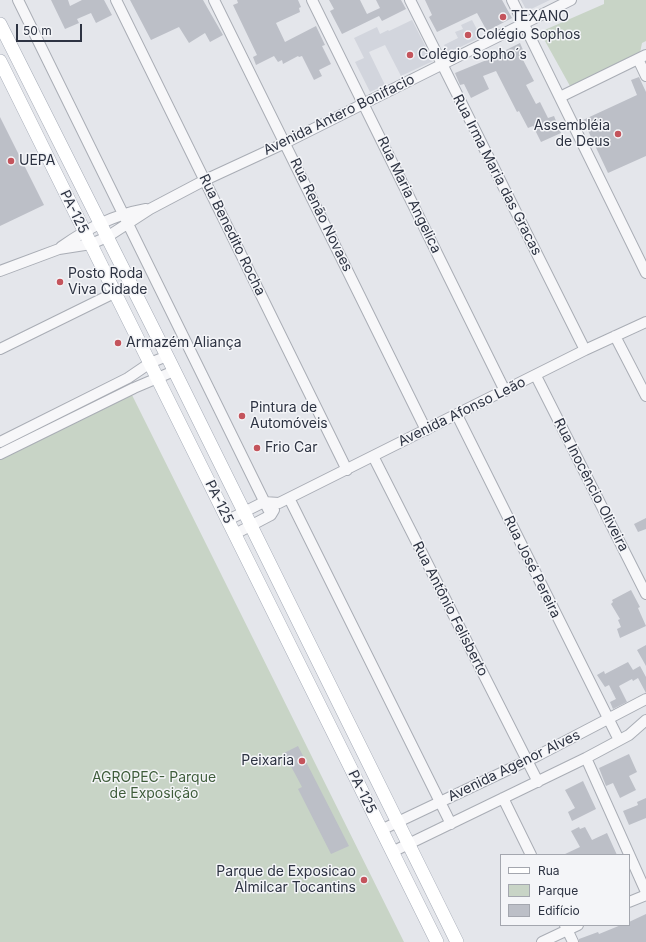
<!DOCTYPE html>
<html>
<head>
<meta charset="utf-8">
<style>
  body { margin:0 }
  #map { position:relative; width:646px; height:942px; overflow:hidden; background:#e4e6eb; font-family:Inter,sans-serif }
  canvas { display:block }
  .legend { position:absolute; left:500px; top:854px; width:130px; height:72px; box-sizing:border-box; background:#f4f5f8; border:1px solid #a4a7af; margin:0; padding:5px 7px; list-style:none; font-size:12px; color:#2d3342 }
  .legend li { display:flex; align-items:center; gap:8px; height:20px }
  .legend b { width:20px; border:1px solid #a4a7af }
  .scale { position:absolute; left:16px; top:24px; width:66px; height:18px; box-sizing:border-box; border:2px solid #2d3342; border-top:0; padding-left:5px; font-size:12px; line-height:14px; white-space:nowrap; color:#2d3342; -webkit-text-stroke:3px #f4f5f8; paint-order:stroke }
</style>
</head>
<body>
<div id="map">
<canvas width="646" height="942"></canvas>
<ul class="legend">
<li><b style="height:5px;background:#fff"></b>Rua</li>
<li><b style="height:11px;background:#c8d4c6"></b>Parque</li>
<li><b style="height:11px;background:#bcbfc7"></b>Edifício</li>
</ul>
<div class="scale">50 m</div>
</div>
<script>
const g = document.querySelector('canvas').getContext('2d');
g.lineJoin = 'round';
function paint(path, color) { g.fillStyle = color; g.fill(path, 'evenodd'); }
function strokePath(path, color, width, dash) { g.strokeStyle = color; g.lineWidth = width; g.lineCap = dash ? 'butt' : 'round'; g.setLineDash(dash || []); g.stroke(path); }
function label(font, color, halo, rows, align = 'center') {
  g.font = font + ' Inter,sans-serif'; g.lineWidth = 3; g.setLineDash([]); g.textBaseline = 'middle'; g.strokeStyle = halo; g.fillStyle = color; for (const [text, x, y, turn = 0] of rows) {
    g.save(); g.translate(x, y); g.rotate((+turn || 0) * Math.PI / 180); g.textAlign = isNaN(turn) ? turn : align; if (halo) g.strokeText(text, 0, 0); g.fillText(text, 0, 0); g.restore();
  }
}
paint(new Path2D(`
  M521 0H550L527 11Z
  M412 20 433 61 401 76 385 45 369 52 385 85 370 92 355 62 364 58 354 38 377 27 380 34 388 30 389 31Z
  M472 20 481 37 448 53 444 45 458 38 455 32 463 29 461 25Z`), '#d2d5dd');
paint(new Path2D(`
  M604 0H646V41L642 43 640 53 570 86 540 32 604 4Z
  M131 393 404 942H0V459Z`), '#c8d4c6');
paint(new Path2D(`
  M51 0H68L70 6 82 0H104L112 15 96 23 91 13 77 19 79 23 65 29Z
  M130 0H203L223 35 210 42 205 33 189 43 179 27 151 40Z
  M237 0H298L301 7 299 8 300 12 276 23 285 42 316 26 325 45 322 46 331 64 319 70 322 76 314 80 302 56 299 57 298 56 283 64 282 60 278 62 274 56 256 65 253 57 257 55 233 5 238 3Z
  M329 0H360L367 14 380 8 376 0H401L406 9 382 21 379 16 342 34 330 11 334 9Z
  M425 0H502L512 18 487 31 477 13 437 32 429 17 432 15Z
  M520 43 526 57 522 58 534 81 526 85 536 104 540 102 548 118 554 116 561 133 541 142 533 126 528 128 519 111 517 112 496 71 483 76 489 89 471 98 464 84 460 85 455 73 489 59 488 56 501 49 502 52Z
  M639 77 646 92V156L608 173 583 120 637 95 631 80Z
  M0 117 44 205 0 226Z
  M646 518V529L638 532 634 524Z
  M631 590 640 607 638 608 646 626 620 638 617 629 621 627 618 620 620 619 611 604 613 602 612 600Z
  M646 645V666L637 650Z
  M628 662 633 670 640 666 646 677V693L638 678 633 681 632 679 619 686 627 702 613 709 610 702 616 699 609 685 605 687 597 675 604 671 605 674Z
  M298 746 349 846 331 854 298 789 302 787 284 753Z
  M629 754 637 772 629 776 636 790 620 798 613 783 606 786 599 768Z
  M583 781 596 809 572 821 568 812 575 808 565 790Z
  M646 798V818L629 825 623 811 638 805 637 802Z
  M579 827 580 829 585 827 592 840 607 833 617 855H563L580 847 571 831Z
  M646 914V942H579V939L598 932 599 934 621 925H629V922Z`), '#bcbfc7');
const minor = new Path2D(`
  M18 0 271 515
  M116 0 347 470
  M214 0 426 430
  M312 0 505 391
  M410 0 585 350
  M512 0 646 273
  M638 59 646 76
  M560 97 646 55
  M61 247C88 228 113 215 146 209
  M0 271 59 249 91 244 107 237 150 209 205 180 285 143 571 0
  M615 336 646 396
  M0 349 116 292
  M536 376 646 594
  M457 415 619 740
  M0 442 128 378 150 363 167 356
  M0 454 134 388 174 371
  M373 456 538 782
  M289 498 451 824
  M228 520 264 502 279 503 585 350 646 322
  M235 534 271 515 274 510
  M586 758 646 892
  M503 798 531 855
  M381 830 537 756 646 699
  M392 852 586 758 629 735 646 720
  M629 902 646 895
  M565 925 573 942
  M542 942 578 925`);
const major = new Path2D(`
  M0 24 167 356 457 942
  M0 61 437 942`);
strokePath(minor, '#a9adb5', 12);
strokePath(major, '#a4aab6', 14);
strokePath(minor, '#f7f7f9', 10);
strokePath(major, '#fff', 13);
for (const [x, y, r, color] of [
  [503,17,4,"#c4545c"],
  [468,35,4,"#c4545c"],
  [410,55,4,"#c4545c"],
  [618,134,4,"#c4545c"],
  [11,161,4,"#c4545c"],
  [60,282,4,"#c4545c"],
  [118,343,4,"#c4545c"],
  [242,416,4,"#c4545c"],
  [257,448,4,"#c4545c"],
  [302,761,4,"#c4545c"],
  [364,880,4,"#c4545c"]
]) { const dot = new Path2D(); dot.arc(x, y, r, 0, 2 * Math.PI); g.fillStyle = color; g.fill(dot); strokePath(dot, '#f4f5f8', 1.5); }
label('14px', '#2d3342', '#f4f5f8', [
  ["TEXANO",511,17],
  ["Colégio Sophos",476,35],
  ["Colégio Sopho´s",418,55],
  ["Assembléia",610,126,"right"],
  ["de Deus",610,142,"right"],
  ["UEPA",19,161],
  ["Posto Roda",68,274],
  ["Viva Cidade",68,290],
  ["Armazém Aliança",126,343],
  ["Pintura de",250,408],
  ["Automóveis",250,424],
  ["Frio Car",265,448],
  ["Peixaria",294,761,"right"],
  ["Parque de Exposicao",356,872,"right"],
  ["Almilcar Tocantins",356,888,"right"]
], 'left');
label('14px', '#2d3342', '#f4f5f8', [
  ["Avenida Antero Bonifacio",339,115,-26],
  ["Rua Irma Maria das Gracas",497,175,63],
  ["Rua Maria Angelica",409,195,64],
  ["PA-125",74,212,64],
  ["Rua Renão Novaes",321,215,64],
  ["Rua Benedito Rocha",232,235,64],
  ["Avenida Afonso Leão",462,412,-26],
  ["Rua Inocêncio Oliveira",591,485,63],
  ["PA-125",219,502,64],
  ["Rua José Pereira",532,567,64],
  ["Rua Antônio Felisberto",450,609,63],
  ["Avenida Agenor Alves",514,766,-26],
  ["PA-125",362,792,64]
]);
label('14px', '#3f5d3b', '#f4f5f8', [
  ["AGROPEC- Parque",154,778],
  ["de Exposição",154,794]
]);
</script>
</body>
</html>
